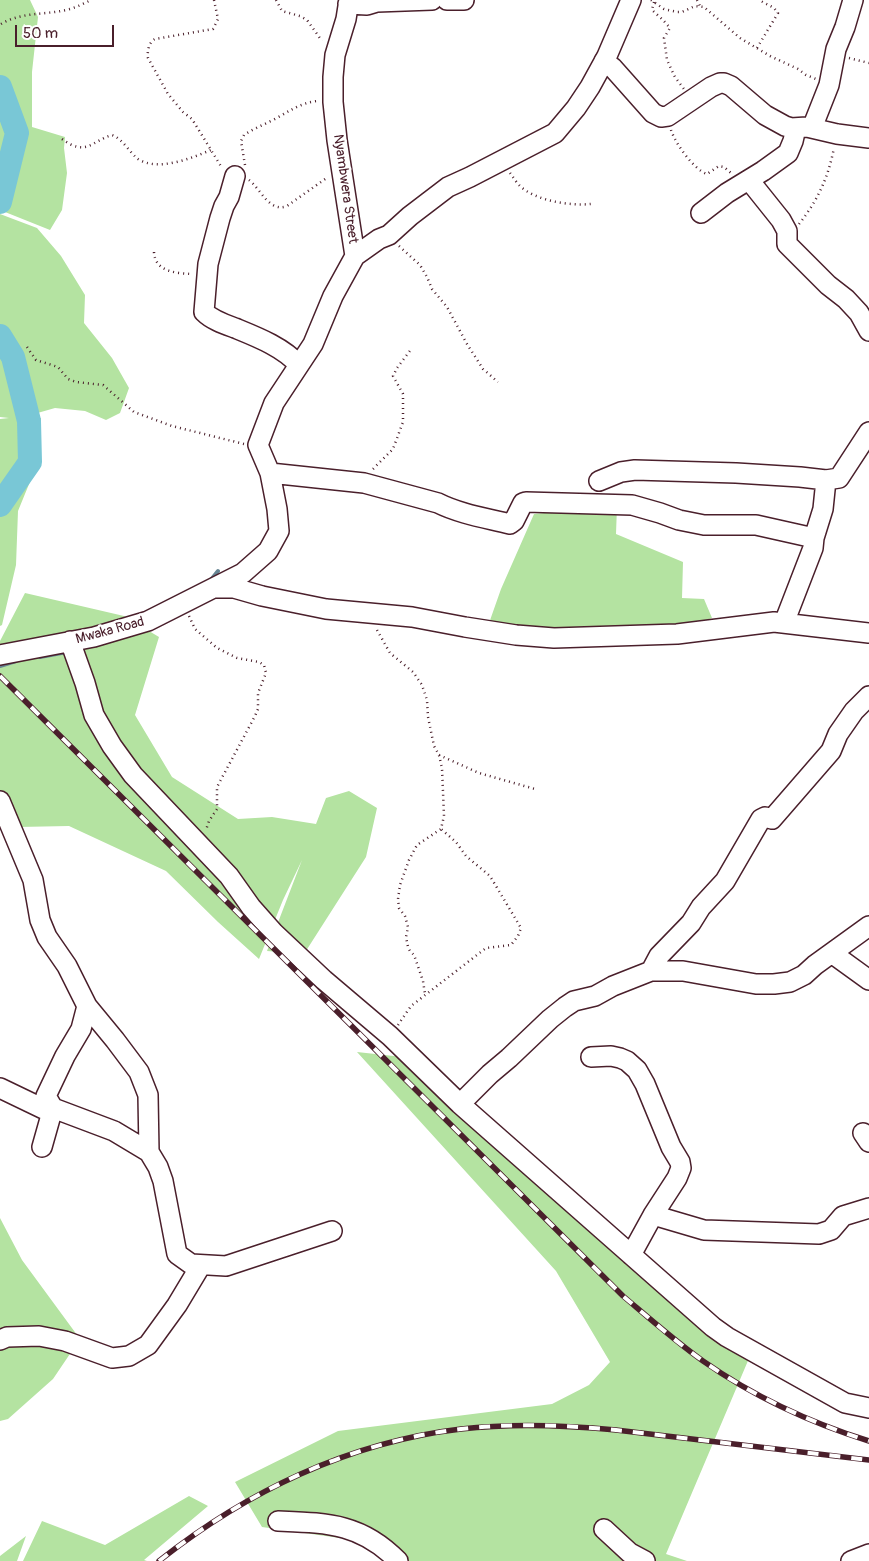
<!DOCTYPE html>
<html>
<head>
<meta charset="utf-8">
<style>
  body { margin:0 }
  #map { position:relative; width:869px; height:1561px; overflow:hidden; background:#fff; font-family:Pangolin,sans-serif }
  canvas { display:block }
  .scale { position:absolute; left:15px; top:25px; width:99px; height:22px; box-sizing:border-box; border:2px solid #4a1f2b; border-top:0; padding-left:6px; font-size:15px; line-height:18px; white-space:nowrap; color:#4a1f2b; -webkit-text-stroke:4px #fff; paint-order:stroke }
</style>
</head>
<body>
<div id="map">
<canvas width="869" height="1561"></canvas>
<div class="scale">50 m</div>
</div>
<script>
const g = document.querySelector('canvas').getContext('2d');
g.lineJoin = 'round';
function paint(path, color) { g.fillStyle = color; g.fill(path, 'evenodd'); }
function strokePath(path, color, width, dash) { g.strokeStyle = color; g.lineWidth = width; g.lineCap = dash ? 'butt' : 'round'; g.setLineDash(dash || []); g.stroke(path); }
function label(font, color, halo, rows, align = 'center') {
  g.font = font + ' Pangolin,sans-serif'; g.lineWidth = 4.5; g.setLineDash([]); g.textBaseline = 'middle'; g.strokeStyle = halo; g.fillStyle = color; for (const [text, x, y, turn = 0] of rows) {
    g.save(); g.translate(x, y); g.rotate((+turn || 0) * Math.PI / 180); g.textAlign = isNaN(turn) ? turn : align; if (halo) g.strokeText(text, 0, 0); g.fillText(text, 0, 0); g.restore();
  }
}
paint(new Path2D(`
  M0 0H30L38 17 32 72V127L65 137 64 148 67 173 62 210 50 230 0 210Z
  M0 214 37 228 61 256 85 295 84 323 112 358 129 388 120 413 106 420 85 411 55 408 20 418H41L36 467 18 511 16 565 2 625 0 626V419L9 418 0 417Z
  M617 506 616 534 683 562 682 598 704 599 712 618 691 625 532 631 488 626 501 589 534 514Z
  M25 593 124 616 159 637 135 715 172 777 238 819 272 817 316 824 326 798 349 791 377 808 366 857 304 954 267 951 302 860 283 900 259 959 218 922 166 871 69 826 18 827 0 814V641Z
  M357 1052 421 1059 750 1356 666 1554 687 1561H395L375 1543 262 1527 235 1482 338 1431 552 1404 589 1385 610 1362 556 1271Z
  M0 1218 22 1260 80 1339 53 1379 8 1419 0 1421Z
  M189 1496 208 1506 144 1560 147 1561H23L42 1521 105 1545Z
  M26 1536 17 1561H0V1556Z`), '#b4e3a1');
strokePath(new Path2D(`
  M210 581 218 571
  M40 657 67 652
  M0 666 16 661`), '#668492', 4);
strokePath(new Path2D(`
  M0 87 17 133 0 202
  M0 336 13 357 29 421 30 462 0 505`), '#79c7d6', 24);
const minor = new Path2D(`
  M447 0H464
  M348 4 367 5 377 2 432 0
  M604 61 613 68 653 113 661 117 668 116 711 87 720 83H724L731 86 765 115 785 126 791 128 807 127 837 134 869 138
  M812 128 829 85 836 49 845 27 853 0
  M235 176 229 197 224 206 220 218 208 264 204 312C212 320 224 324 235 328 257 337 283 347 299 365
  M749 180 781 220 787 231V244L828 285 846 299 859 313 869 331
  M701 213 727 193 763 171 788 153 793 141 796 128
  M355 256 379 239 389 235 410 216 448 187 470 177 555 133 576 108 590 87 607 56 631 0
  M270 473 364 483 438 503C460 514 486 518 510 524L514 521 523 503 526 502 632 505 660 513 679 520 704 525H756L814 538 823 509 826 480
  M599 481 621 472 635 470 736 473 800 477 826 480 839 478 869 432
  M214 588H234L262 596 326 609 412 617 465 627 516 635 554 638 677 634 774 622 869 633
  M784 623 813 548 814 538
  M70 641 85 683 94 715 112 746 133 775 229 876 251 907 274 933 324 980 390 1036 460 1104 713 1327 727 1337 845 1403 869 1408
  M0 655 94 637 148 621 243 573 268 551 279 531 277 509 270 473 258 445 274 403 313 344 333 296 355 256 337 140 333 102V77L335 55 346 19 349 0
  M0 801 33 880 40 920 47 937 67 966 87 1006 115 1040 139 1072 148 1095 149 1152
  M833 954 869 980
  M651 971 659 956 691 923 701 907 725 881 761 819 765 817 772 819 831 751 838 734 854 711 869 696
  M591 1057 611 1056 620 1058 627 1061 637 1070 645 1084 671 1147 680 1162 681 1168 677 1178 653 1215 631 1255
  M0 1088 52 1113
  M460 1104 490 1074 509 1058 550 1019 565 1007 574 1001 595 996 613 986 651 971H683L756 984H774L790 982 804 975 815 965 869 926
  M53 1108 114 1131 149 1152 158 1167 163 1181 177 1254 191 1264 226 1266 332 1231
  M863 1133 869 1142
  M42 1147 53 1108 46 1096 65 1056 81 1029 87 1006
  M653 1215 704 1230 819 1234 831 1230 843 1216 869 1208
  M0 1340 7 1337 39 1336 65 1341 112 1358 129 1356 148 1345 177 1305 201 1265
  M278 1521C327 1523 361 1523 398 1561
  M604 1529 630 1553 645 1561
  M851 1561 869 1554`);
strokePath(minor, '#4a1f2b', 22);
strokePath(new Path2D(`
  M214 0 218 19 213 29 155 39C149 42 147 51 148 58L168 94 183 112 192 119 222 168
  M276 0 282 11 300 16 307 20 322 41
  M651 0 664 9 677 12H682L695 6 704 7 740 38 770 56 798 69 806 75 816 79
  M697 0 700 6
  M654 2 652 10 663 20 670 28 664 38 667 60 675 77 684 89
  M1 24C21 12 44 15 66 10 75 8 83 4 91 0
  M757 48 778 13 774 8 759 0
  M849 58 869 63
  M671 130C675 143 694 170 707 174L719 166 724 167 731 173
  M62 139C87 157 91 141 112 135 123 139 129 152 138 159 158 172 192 158 211 150
  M245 165 241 141 244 135C253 129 263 125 273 120 288 112 300 103 317 101
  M510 173C513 177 516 182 520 186 536 201 570 206 591 204
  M249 180C261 189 269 213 287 206L328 177
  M799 224C818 200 828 178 834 148
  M399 246 420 265 427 277 432 289 447 307 467 344 483 369 498 382
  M154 252C155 272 176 273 191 274
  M27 347 36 360 58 367 68 379 76 382 103 385 134 412 172 426 244 444
  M373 469 393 449 403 422V394L393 376 397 368 412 348
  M189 616 195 629 217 648 237 658 259 662 264 665 266 673 258 693V709L255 716 217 787V809L209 821 206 830
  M377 630 390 653 413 672 422 685 427 700 428 717 434 746 439 755 442 768 444 816 441 829 417 845 409 860 400 885 398 899 399 908 405 916 408 927 406 937 408 947 410 951 414 955 423 981 425 994
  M439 755 479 773 535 789
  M398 1025 411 1006 486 948 511 945 518 936 521 928 490 876 466 856 456 842 441 829`), '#4a1f2b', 2.5, [1, 4]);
strokePath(minor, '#fff', 19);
const rail = new Path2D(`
  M0 676 623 1296C649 1318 675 1341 703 1361 753 1396 811 1423 869 1441
  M159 1561C246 1492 349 1442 461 1429 513 1423 564 1425 616 1430L869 1460`);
strokePath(rail, '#4a1f2b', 5.5);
strokePath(rail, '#fff', 4, [11]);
label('14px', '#4a1f2b', '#fff', [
  ["Nyambwera Street",345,189,82],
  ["Mwaka Road",110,631,-15]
]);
</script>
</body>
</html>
